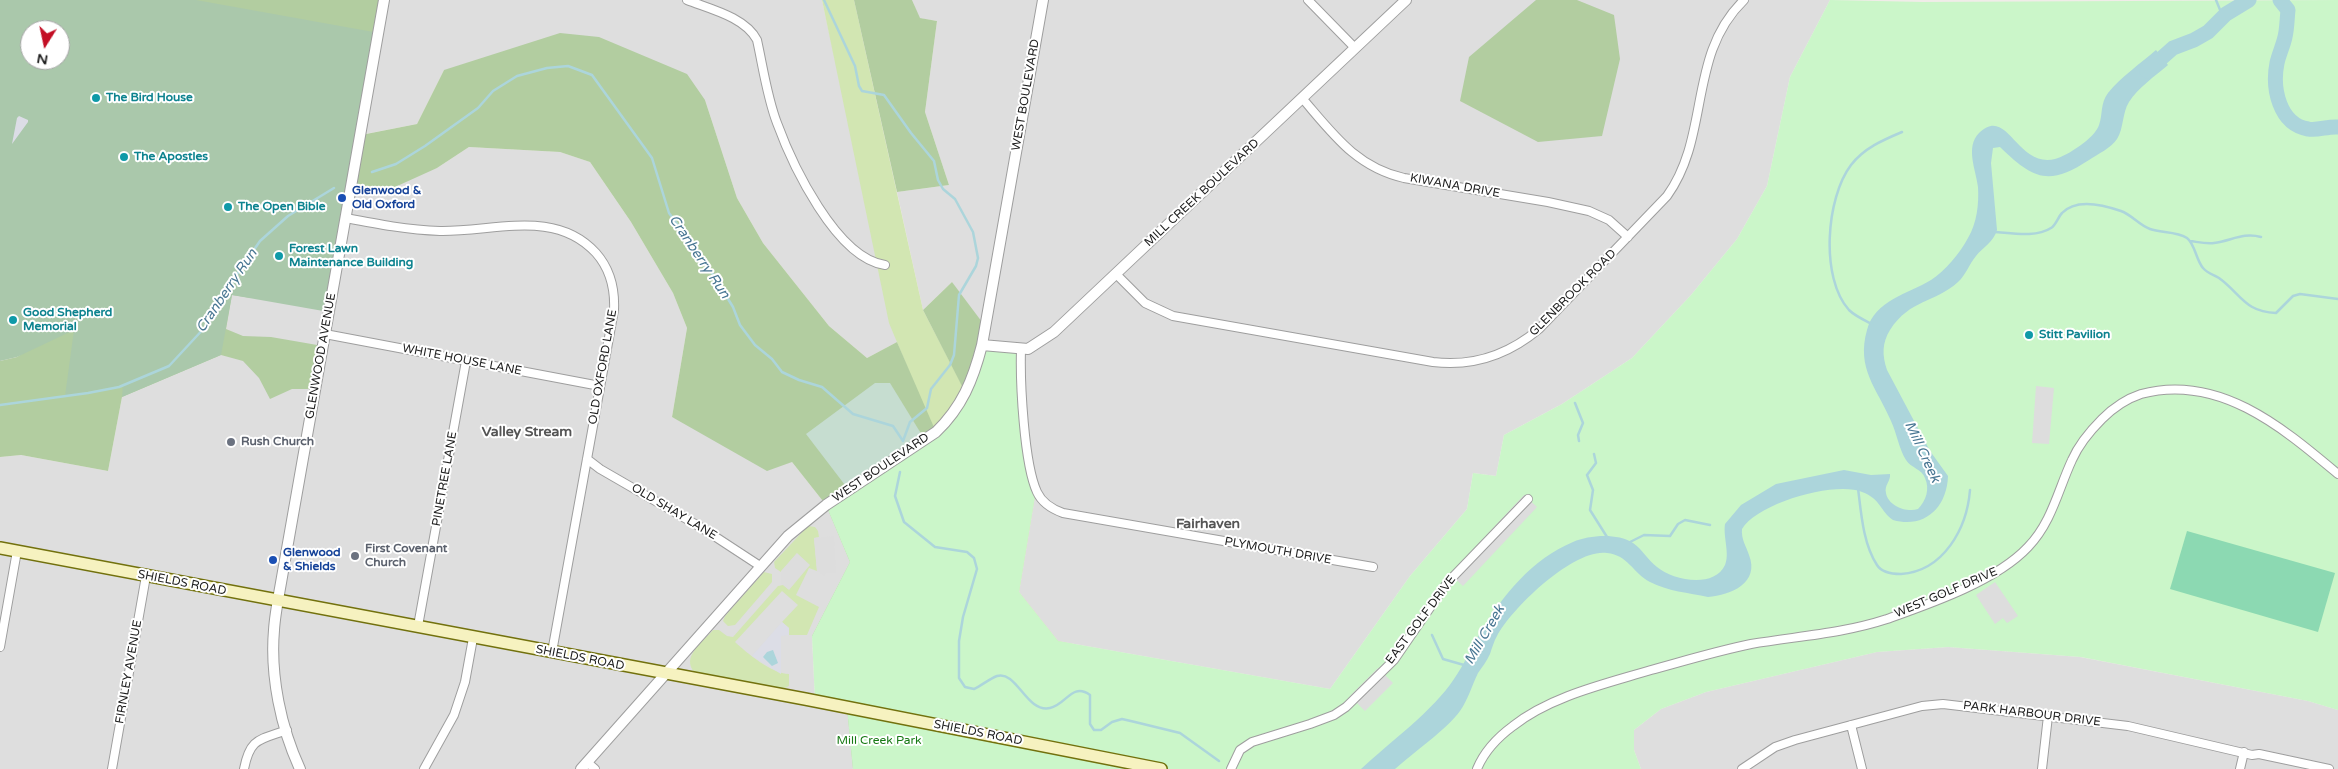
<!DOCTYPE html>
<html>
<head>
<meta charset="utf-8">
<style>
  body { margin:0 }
  #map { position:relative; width:2338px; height:769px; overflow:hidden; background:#f0ece8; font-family:"Varela Round",sans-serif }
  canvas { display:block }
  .north { position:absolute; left:20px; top:20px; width:50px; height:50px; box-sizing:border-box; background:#fff; border:1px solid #a6a6a6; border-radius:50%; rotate:190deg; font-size:14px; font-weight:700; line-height:20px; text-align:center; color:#212121 }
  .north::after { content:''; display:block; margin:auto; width:18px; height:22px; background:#c30e24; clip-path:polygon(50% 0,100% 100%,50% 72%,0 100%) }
</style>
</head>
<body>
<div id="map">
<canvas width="2338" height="769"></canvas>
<div class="north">N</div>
</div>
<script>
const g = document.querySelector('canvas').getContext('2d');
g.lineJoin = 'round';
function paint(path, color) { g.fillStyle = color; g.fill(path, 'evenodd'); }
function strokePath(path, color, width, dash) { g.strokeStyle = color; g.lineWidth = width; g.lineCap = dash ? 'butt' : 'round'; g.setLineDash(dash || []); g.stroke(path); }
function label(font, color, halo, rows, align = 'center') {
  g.font = font + ' "Varela Round",sans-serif'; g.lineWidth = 4; g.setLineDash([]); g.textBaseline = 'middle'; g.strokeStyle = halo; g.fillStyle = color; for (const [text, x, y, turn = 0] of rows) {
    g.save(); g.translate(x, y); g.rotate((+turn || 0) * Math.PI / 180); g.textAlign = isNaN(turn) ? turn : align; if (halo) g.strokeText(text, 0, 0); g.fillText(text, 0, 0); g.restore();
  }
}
paint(new Path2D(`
  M384 0H822L897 342 867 358 829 326 763 243 737 198 705 100 444 70 417 124 360 135Z
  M912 0H1830L1790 77 1767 186 1737 239 1691 295 1632 358 1562 404 1504 435 1496 476 1473 473 1467 509 1410 576 1330 689 1058 641 1019 592 1036 490 982 345 952 282 923 310 897 192 949 185 925 112 937 21 919 18Z
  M469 147 560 152 590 162 631 222 673 293 687 328 672 417 792 462 826 505 850 562 812 636 815 701 847 708 853 769H0V457L21 455 108 471 122 397 221 355 232 295 350 193 437 168Z
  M1948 647 2080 657 2308 701 2338 710V769H1641L1634 750V730L1661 709 1706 692 1877 652Z`), '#dedede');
paint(new Path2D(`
  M822 0H854L923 310 966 393 1026 430 1036 490 1019 592 1058 641 1073 644 1074 769 889 323Z
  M808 526 815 527 818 531 819 537 814 538 817 571 809 568 796 595 819 607 807 635H789V628L782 622 798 605 782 591 735 642C747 653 772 674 789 674V686L781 690 695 673C680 657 703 642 713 630H719L727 636 733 637 778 586 783 585 788 589 797 553 781 572 775 568 774 562Z
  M764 572 772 574V582L735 625 728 626 723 621 725 616Z`), '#d2e6b2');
paint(new Path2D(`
  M143 0H384L369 86Z
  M854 0H912L920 18 937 21 925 112 949 185 897 192Z
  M1536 0H1577L1614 15 1620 59 1602 136 1538 142 1460 101 1469 57Z
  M560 33 599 37 687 74 705 100 737 198 763 243 829 326 867 358 897 342 936 432 853 769 847 708 812 636 850 562 826 505 792 462 767 471 672 417 687 328 673 293 631 222 590 162 560 152 469 147 437 168 395 187 350 194 251 298 232 295 226 329 243 336 271 337 323 346 315 389H292L270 399 259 378 243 361 221 355 122 397 108 471 21 455 0 457V361L17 357 361 135 417 124 444 70Z
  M952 282 985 326 966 394 923 310Z`), '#b2cda0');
paint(new Path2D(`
  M875 383H890L925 440 848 489 806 434Z`), '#c6ddd0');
paint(new Path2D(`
  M0 0H196L379 33 329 312 232 295 221 355 122 397 123 385 65 396 74 330 17 357 0 361ZM30 30H60V60H30Z`), '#aac8ab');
paint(new Path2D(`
  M1830 0 1923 2 2338 0V710L2308 701 2081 657 1948 647 1877 652 1706 692 1661 709 1634 730V750L1641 769H853L847 708 815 701 812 636 850 562 826 505 949 418 982 345 1021 350 1030 464 1036 490 1019 592 1058 641 1330 689 1410 576 1467 509 1473 473 1496 476 1504 435 1562 404 1632 358 1691 295 1737 239 1767 186 1790 77Z`), '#cbf6c9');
paint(new Path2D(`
  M2187 531 2335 573 2318 632 2170 589Z`), '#8cd9b2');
paint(new Path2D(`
  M2036 386 2054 388 2049 444 2032 443Z
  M1524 495 1537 507 1463 586 1450 574Z
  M834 536 836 573H826L825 576 817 571 814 538Z
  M797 553 810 565 789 590 781 583V571Z
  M1995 582 2018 616 2007 623 2003 618 1995 624 1976 595Z
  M1378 668 1393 683 1365 711 1350 696Z`), '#ddd');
paint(new Path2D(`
  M19 116 28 120V122L12 144 17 118Z
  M782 622 789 628V635L781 636V674L752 656Z`), '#dcdde6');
paint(new Path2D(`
  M2156 50 2168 65C2155 76 2138 88 2129 102 2122 113 2124 128 2117 139 2111 148 2098 154 2089 160 2049 186 2034 180 2000 147L1993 148 1991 163 1997 230C1993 243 1983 247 1976 256 1969 264 1966 275 1958 282 1935 303 1910 299 1890 330 1882 343 1882 355 1887 370L1930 451 1948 476C1947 508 1924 529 1893 520 1880 511 1881 499 1862 492 1835 481 1758 503 1742 529 1741 539 1746 546 1749 555 1760 583 1731 595 1708 597 1689 593 1667 591 1650 582 1633 573 1628 555 1607 553 1574 548 1512 608 1497 636 1494 641 1492 648 1490 654 1487 661 1482 667 1478 673 1472 685 1468 700 1460 711 1447 729 1413 753 1395 769H1361C1390 742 1433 711 1454 679 1464 665 1471 648 1480 633 1503 595 1532 559 1573 542 1590 535 1617 533 1633 543 1642 549 1648 560 1657 567 1672 580 1714 589 1725 565 1730 554 1723 537 1725 524L1741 505 1776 484 1844 470 1871 475 1890 474C1891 481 1884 485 1886 493 1888 506 1907 513 1918 509 1926 501 1930 489 1925 478 1922 469 1911 468 1906 460 1899 449 1897 434 1891 421 1877 388 1856 369 1867 330 1875 300 1908 294 1931 280 1945 271 1960 253 1968 238 1977 223 1979 204 1978 187 1976 170 1965 147 1979 133 2008 105 2016 168 2055 159 2067 156 2095 138 2099 125 2103 114 2100 104 2108 93 2121 77 2141 63 2156 50Z
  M773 650 778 663 772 666 763 657 767 652Z`), '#acd5db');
strokePath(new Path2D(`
  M824 0 855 66 859 86 862 91 884 95 911 133 934 161 938 180 943 189 955 199 973 232 978 258 976 266 959 295 954 355 950 365 931 389 927 408 910 422 903 441
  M2216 0 2223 17
  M372 172 396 164 425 146 478 108 493 91 517 76 547 68 568 66 592 75 652 158 669 213 704 260 733 307 740 325 755 345 772 359 782 372 799 380 822 387 853 414 893 426 903 441
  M1994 232C2011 233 2036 238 2051 228 2056 225 2058 217 2062 213 2076 198 2104 205 2121 211 2132 215 2139 225 2150 229 2161 233 2177 231 2187 238 2195 244 2196 260 2203 268 2207 273 2214 275 2219 278 2241 294 2245 312 2276 313L2293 296 2300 294 2338 299
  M2190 241C2198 242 2206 244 2214 243 2231 241 2243 232 2261 237
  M1872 324C1864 320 1855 316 1849 310 1820 278 1826 198 1851 165 1864 148 1883 140 1902 132
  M1575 403 1583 423 1578 435 1579 441
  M0 405 88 393 119 387 169 366 207 325 235 277 260 241 288 216 334 188
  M1594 454 1596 463 1587 475 1593 490 1590 510 1607 537
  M900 472 895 496 904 522 935 547 967 552 974 558 977 569 963 617 959 641V678L965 687 974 689C981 686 989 679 997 676 1017 670 1026 713 1050 708 1066 705 1072 682 1090 695V724L1094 730H1101L1112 722 1122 719 1135 722 1180 733 1219 761
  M1858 488C1861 512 1863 544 1877 565 1882 573 1893 574 1901 574 1944 571 1967 528 1970 490
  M1630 542 1644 535 1670 536 1678 524 1685 520 1710 525
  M1432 635 1443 659 1464 665`), '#acd5db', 2.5);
strokePath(new Path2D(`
  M2280 0 2288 10C2287 19 2287 29 2285 37 2283 46 2279 54 2277 63 2272 88 2279 124 2308 129 2317 131 2328 126 2338 127
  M2147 71 2173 48 2194 40 2208 32 2226 14 2249 0`), '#acd5db', 15);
const minor = new Path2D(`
  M687 0C710 9 745 17 757 40 763 67 767 97 777 123 792 164 836 258 885 265
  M1308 0 1355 48
  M1302 98C1333 134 1356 167 1404 178L1548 202 1589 211 1609 220 1628 237
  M346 218C377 224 408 230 440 231 494 232 555 208 596 253 611 270 615 289 614 310L552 652
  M1116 274 1145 303 1173 316 1433 362C1474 367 1508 355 1539 329L1667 196C1711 135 1687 55 1744 0
  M325 334 600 386
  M1021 350C1020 382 1024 464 1037 492 1042 503 1052 509 1063 513L1373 567
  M587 459 600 469 702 528 760 566
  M418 626 466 361
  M0 647 17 551
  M1851 725 1862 769
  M587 762 595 769
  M112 769 146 576
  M244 769C250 738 259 740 287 730
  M424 769 454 715 465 682 473 638
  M1231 769 1240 750 1252 742 1310 724 1334 715 1346 707 1394 660 1447 583 1528 499
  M1477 769C1484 752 1498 737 1513 726 1551 696 1605 684 1651 670 1684 661 1717 651 1751 644 1798 636 1841 634 1887 619 1932 603 1996 581 2028 547 2052 522 2058 490 2072 460 2079 444 2090 431 2102 419 2113 408 2126 399 2141 394 2219 373 2283 428 2338 474
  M1742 769 1775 747 1795 740 1922 706 1943 704 2128 726 2252 755 2259 754 2329 769
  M2042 769 2048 716
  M2240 769 2244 752`);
const tertiary = new Path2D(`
  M982 345 1028 349 1054 332 1406 0
  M300 769C281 728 270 676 274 630 275 613 279 595 282 577L384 0
  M581 769 788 536 826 505 936 432C962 407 973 380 982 345L1043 0`);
const secondary = new Path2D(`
  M0 548 805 699 1161 769`);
strokePath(minor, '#9e9e9e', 10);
strokePath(tertiary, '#9e9e9e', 12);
strokePath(secondary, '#72710d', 14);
strokePath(minor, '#fff', 8);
strokePath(tertiary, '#fff', 10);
strokePath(secondary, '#f6f2c0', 11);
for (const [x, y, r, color] of [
  [96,98,5,"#0f9aa8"],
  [124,157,5,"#0f9aa8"],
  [342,198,5,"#1a4fb4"],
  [228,207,5,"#0f9aa8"],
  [279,256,5,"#0f9aa8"],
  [13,320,5,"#0f9aa8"],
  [2029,335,5,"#0f9aa8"],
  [231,442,5,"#6b7280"],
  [355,556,5,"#6b7280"],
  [273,560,5,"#1a4fb4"]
]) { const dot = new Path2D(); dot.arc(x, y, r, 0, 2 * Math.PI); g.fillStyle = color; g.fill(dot); strokePath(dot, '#fff', 2); }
label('12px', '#212121', '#fff', [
  ["WEST BOULEVARD",1026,95,-80],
  ["KIWANA DRIVE",1455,186,10],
  ["MILL CREEK BOULEVARD",1202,193,-43],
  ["GLENBROOK ROAD",1573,293,-45],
  ["GLENWOOD AVENUE",321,356,-80],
  ["WHITE HOUSE LANE",462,360,11],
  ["OLD OXFORD LANE",603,367,-80],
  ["WEST BOULEVARD",881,468,-34],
  ["PINETREE LANE",445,479,-80],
  ["OLD SHAY LANE",674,512,31],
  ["PLYMOUTH DRIVE",1278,551,10],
  ["SHIELDS ROAD",182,583,11],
  ["WEST GOLF DRIVE",1946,593,-23],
  ["EAST GOLF DRIVE",1421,620,-53],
  ["SHIELDS ROAD",580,658,11],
  ["FIRNLEY AVENUE",129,672,-80],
  ["PARK HARBOUR DRIVE",2032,714,7],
  ["SHIELDS ROAD",978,733,11]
]);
label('bold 12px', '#0d838f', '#fff', [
  ["The Bird House",106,98],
  ["The Apostles",134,157],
  ["The Open Bible",238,207],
  ["Forest Lawn",289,249],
  ["Maintenance Building",289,263],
  ["Good Shepherd",23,313],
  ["Memorial",23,327],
  ["Stitt Pavilion",2039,335]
], 'left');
label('bold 12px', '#164399', '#fff', [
  ["Glenwood &",352,191],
  ["Old Oxford",352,205],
  ["Glenwood",283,553],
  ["& Shields",283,567]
], 'left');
label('bold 12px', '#5b616d', '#fff', [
  ["Rush Church",241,442],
  ["First Covenant",365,549],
  ["Church",365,563]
], 'left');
label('12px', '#177914', '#fff', [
  ["Mill Creek Park",879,741]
]);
label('italic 14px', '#497793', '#fff', [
  ["Cranberry Run",699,257,56],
  ["Cranberry Run",227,291,-56],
  ["Mill Creek",1922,452,65],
  ["Mill Creek",1485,635,-60]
]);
label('bold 14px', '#545454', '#fff', [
  ["Valley Stream",527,432],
  ["Fairhaven",1208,524]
]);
</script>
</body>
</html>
